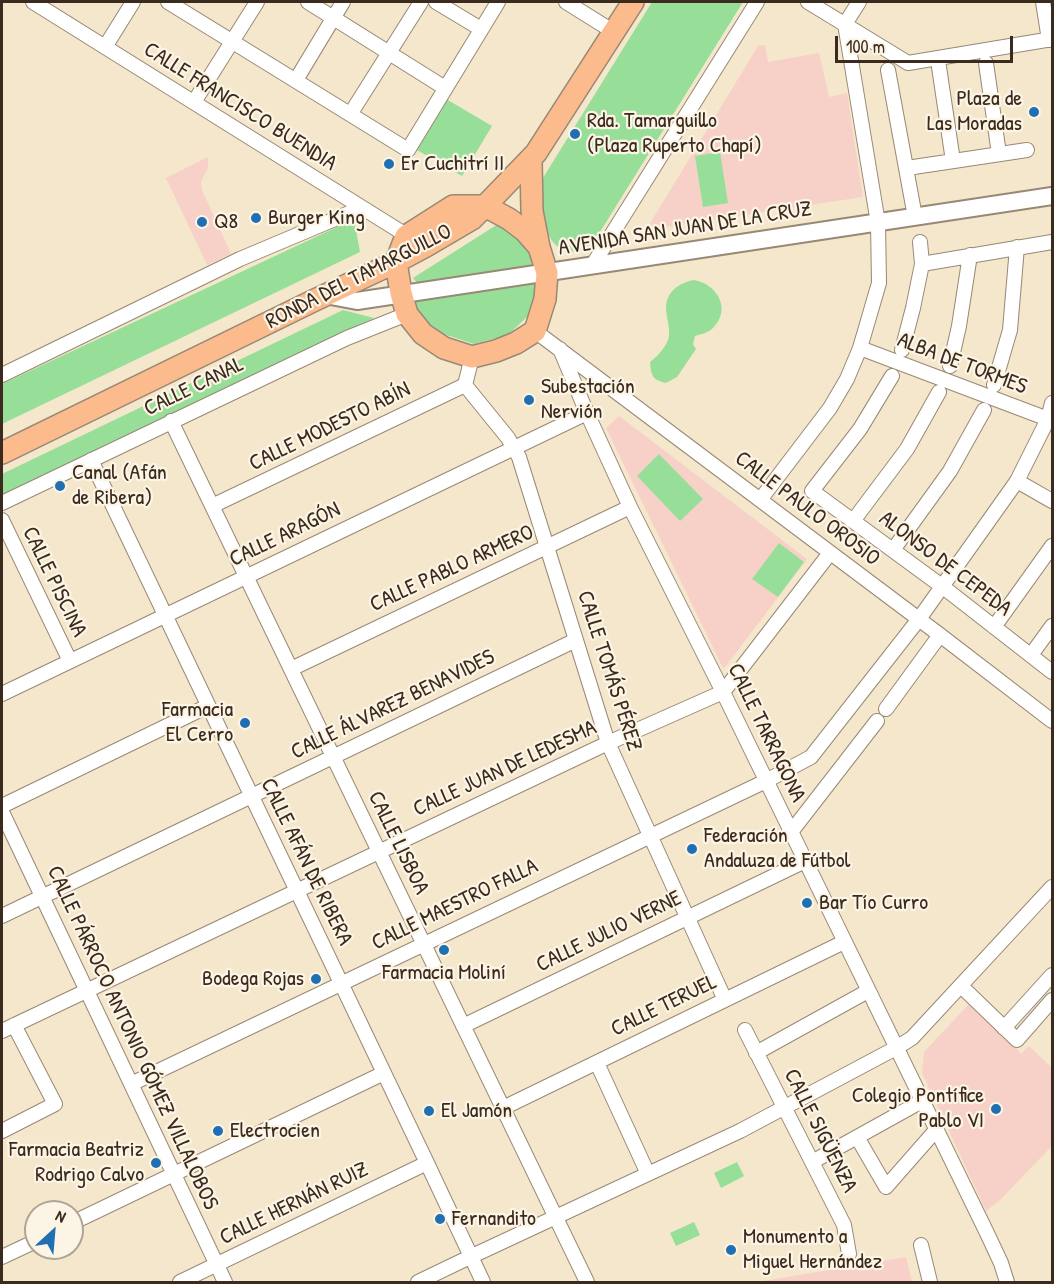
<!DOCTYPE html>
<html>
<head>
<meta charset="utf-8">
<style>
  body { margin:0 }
  #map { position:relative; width:1054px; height:1284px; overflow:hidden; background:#f4e7cc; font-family:"Patrick Hand",sans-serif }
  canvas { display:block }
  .frame { position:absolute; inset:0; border:3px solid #3b2a1e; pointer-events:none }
  .north { position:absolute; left:24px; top:1200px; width:60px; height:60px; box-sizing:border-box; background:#fcf5e5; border:2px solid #afa495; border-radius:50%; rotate:26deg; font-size:16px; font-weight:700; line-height:24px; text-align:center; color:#3b2a1e }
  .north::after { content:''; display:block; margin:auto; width:21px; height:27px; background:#1f6fb2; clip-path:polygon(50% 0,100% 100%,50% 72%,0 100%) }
  .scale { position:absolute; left:835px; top:36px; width:178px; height:27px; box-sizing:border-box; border:3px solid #3b2a1e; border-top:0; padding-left:8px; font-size:18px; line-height:21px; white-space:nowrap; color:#3b2a1e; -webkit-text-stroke:4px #fcf5e5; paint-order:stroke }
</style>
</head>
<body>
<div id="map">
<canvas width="1054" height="1284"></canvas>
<div class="frame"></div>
<div class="north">N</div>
<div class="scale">100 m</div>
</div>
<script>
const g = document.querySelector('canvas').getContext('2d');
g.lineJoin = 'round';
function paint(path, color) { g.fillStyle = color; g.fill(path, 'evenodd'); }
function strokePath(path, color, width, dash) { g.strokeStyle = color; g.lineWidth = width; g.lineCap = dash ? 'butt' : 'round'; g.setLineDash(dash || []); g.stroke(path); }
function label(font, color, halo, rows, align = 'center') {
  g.font = font + ' "Patrick Hand",sans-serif'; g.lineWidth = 4.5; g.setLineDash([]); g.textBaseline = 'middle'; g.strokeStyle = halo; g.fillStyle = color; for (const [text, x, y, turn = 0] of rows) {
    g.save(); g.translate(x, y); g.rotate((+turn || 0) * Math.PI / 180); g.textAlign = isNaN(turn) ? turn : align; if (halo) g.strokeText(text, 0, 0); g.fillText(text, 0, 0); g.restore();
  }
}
paint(new Path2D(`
  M765 45 768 62 819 53 829 97 847 93 863 197 646 230 758 46Z
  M208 157V168L201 182 202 190 231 254 207 265 166 178Z
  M619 416 807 559 726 666 723 668 606 428Z
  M969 1004 1015 1047 1021 1054 1029 1046 1052 1068V1146L1000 1200 986 1211 922 1073 924 1052Z
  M906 1257 912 1282H758Z`), '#f7d1c7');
paint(new Path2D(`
  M652 2H743L595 240C592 243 588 247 584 249 578 252 570 252 565 250 541 244 542 201 541 181Z
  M441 96 492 126 462 176 410 146Z
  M720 152 728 203 703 207 695 156Z
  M354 219 360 252 2 424V384Z
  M498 224C519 236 529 242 532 267L417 283 413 278Z
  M694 280C717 284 732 309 713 328 708 333 701 334 695 336L693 344 696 349 677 377 666 383C652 380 651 375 650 362 658 356 668 345 669 336 670 326 666 317 666 307 667 291 679 283 694 280Z
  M539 281 529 315 508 335 474 344 437 332 422 317 413 299Z
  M343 310 374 318 2 497V474Z
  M659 454 703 499 680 521 637 476Z
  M779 543 804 562 778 597 752 579Z
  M737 1162 744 1176 721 1188 714 1173Z
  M694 1222 700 1235 676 1246 670 1233Z`), '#97df99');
const minor = new Path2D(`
  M33 2 414 240
  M168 2 408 150 498 2
  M308 2 445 88
  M436 2 481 29
  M566 2 614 32
  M808 2 908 63 1052 39
  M1043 2 1049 40
  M105 47 133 2
  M986 63 999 154
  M939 67 953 161
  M888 70 915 217
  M296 80 343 2
  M194 102 257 2
  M351 113 421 2
  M907 168 1027 150
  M922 264 1052 242
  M592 266 757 2
  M535 331 940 635 1052 721
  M860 348 1048 419
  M560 349 587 413 630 507 723 692 986 1231 1001 1263 1007 1282
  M902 350 913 308 922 264 920 242
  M950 366 959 326 970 255
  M2 375 240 259 361 208
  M892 376 860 429 812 491 943 587 1052 672
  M465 385 508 438 519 457 608 743 725 1000
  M465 385 472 357
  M994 385 1010 330 1017 247
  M171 421 587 1282
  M91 460 427 1163 483 1282
  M1017 481 1052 501
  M760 500 830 408 847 379 860 348 879 283 878 223 845 24 859 2
  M2 503 347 338 407 314
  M212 506 465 385
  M2 520 70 661
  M853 521 907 449 939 392
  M893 550 950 471 984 410
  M994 627 1052 546
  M1031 655 1052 626
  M291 669 630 507
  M2 694 587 413
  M886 709 940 635
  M2 806 208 706
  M2 812 225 1282
  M791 832 877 721
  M2 916 576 640
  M961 986 1017 1040 1052 1000
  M463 1026 805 861
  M1004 1028 1052 975
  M745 1030 844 1225 849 1254
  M2 1031 608 743 723 692 830 553
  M756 1053 868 991
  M597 1063 648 1174
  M131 1084 766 781 811 757 919 619 1017 481 1048 419 1052 403
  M503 1108 844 942
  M2 1131 55 1104 14 1025
  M857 1137 886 1187 936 1130
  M812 1162 922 1101
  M72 1223 384 1073
  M921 1245 930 1282
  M2 1257 36 1241
  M180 1282 427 1163
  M418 1282 470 1257 740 1131 896 1048 912 1038 1052 887`);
const tertiary = new Path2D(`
  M325 295 357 301 1052 196`);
const primary = new Path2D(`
  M531 160 532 211 539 247 547 273 545 299 535 331 516 343 496 351 472 357 444 348 423 334 407 314 401 293 396 262 406 236 453 206H485L509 219 525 231 539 247
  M2 453 317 299 396 262 426 246 472 219 485 206 536 153 633 2`);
strokePath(minor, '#988875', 16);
strokePath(tertiary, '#988875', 20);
strokePath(primary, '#988875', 24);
strokePath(minor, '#fff', 14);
strokePath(tertiary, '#fff', 16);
strokePath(primary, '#fbbb8c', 21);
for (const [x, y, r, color] of [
  [1034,112,6,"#1f6fb2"],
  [575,134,6,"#1f6fb2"],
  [389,164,6,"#1f6fb2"],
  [256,218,6,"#1f6fb2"],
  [202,222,6,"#1f6fb2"],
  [529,400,6,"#1f6fb2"],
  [60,486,6,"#1f6fb2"],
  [245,723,6,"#1f6fb2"],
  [692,849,6,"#1f6fb2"],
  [807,903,6,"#1f6fb2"],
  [444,950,6,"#1f6fb2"],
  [316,979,6,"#1f6fb2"],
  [996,1109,6,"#1f6fb2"],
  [429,1111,6,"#1f6fb2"],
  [218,1131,6,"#1f6fb2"],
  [156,1163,6,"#1f6fb2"],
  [440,1219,6,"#1f6fb2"],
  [731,1250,6,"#1f6fb2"]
]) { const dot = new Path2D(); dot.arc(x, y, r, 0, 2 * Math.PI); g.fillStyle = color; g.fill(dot); strokePath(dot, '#fcf5e5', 2); }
label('22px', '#3b2a1e', '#fcf5e5', [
  ["Plaza de",1022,99,"right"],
  ["Las Moradas",1022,124,"right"],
  ["Rda. Tamarguillo",587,121],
  ["(Plaza Ruperto Chapí)",587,146],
  ["Er Cuchitrí II",401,164],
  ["Burger King",268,218],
  ["Q8",214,222],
  ["Subestación",541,387],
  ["Nervión",541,412],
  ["Canal (Afán",72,473],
  ["de Ribera)",72,498],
  ["Farmacia",233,710,"right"],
  ["El Cerro",233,735,"right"],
  ["Federación",704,836],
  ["Andaluza de Fútbol",704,861],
  ["Bar Tío Curro",819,903],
  ["Farmacia Moliní",444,973,"center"],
  ["Bodega Rojas",304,979,"right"],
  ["Colegio Pontífice",984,1096,"right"],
  ["Pablo VI",984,1121,"right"],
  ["El Jamón",441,1111],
  ["Electrocien",230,1131],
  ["Farmacia Beatriz",144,1150,"right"],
  ["Rodrigo Calvo",144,1175,"right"],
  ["Fernandito",452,1219],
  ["Monumento a",743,1237],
  ["Miguel Hernández",743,1262]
], 'left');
label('22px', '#3b2a1e', '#fcf5e5', [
  ["CALLE FRANCISCO BUENDIA",240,107,32],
  ["AVENIDA SAN JUAN DE LA CRUZ",685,229,-9],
  ["RONDA DEL TAMARGUILLO",359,277,-27],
  ["ALBA DE TORMES",962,364,21],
  ["CALLE CANAL",194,387,-26],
  ["CALLE MODESTO ABÍN",330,427,-26],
  ["CALLE PAULO OROSIO",807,509,37],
  ["CALLE ARAGÓN",285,535,-26],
  ["ALONSO DE CEPEDA",945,564,37],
  ["CALLE PABLO ARMERO",452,569,-25],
  ["CALLE PISCINA",54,582,64],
  ["CALLE TOMÁS PÉREZ",609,671,72],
  ["CALLE ÁLVAREZ BENAVIDES",393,705,-26],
  ["CALLE TARRAGONA",766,733,64],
  ["CALLE JUAN DE LEDESMA",505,769,-25],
  ["CALLE LISBOA",398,843,64],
  ["CALLE AFÁN DE RIBERA",306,862,64],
  ["CALLE MAESTRO FALLA",455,905,-26],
  ["CALLE JULIO VERNE",609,932,-26],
  ["CALLE TERUEL",664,1006,-26],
  ["CALLE PÁRROCO ANTONIO GÓMEZ VILLALOBOS",132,1038,65],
  ["CALLE SIGÜENZA",820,1131,63],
  ["CALLE HERNÁN RUIZ",294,1204,-26]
]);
</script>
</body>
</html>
